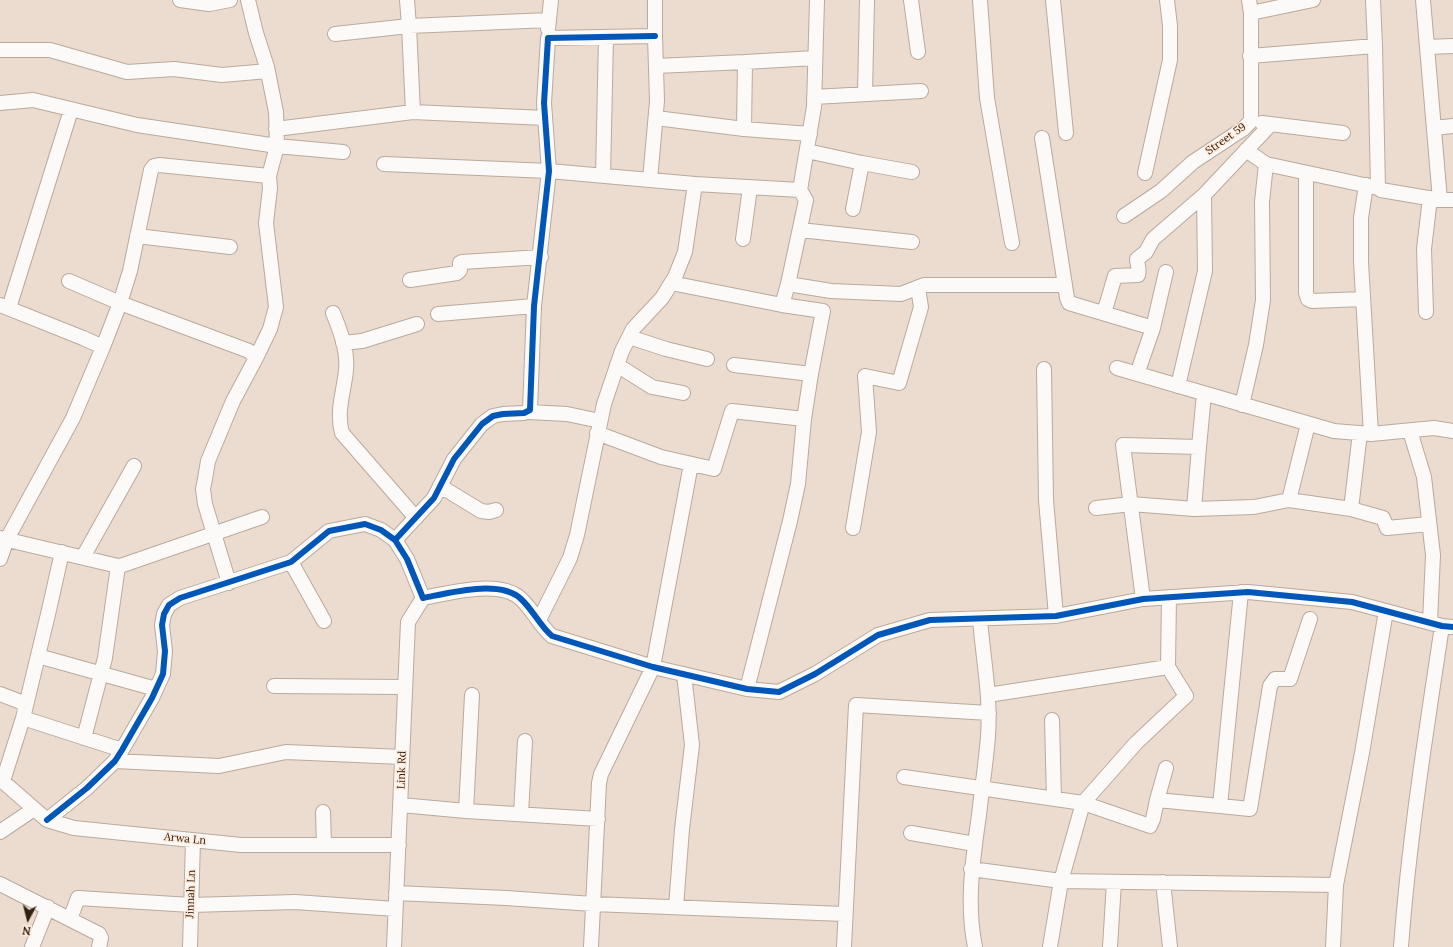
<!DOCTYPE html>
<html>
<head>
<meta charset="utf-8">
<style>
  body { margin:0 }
  #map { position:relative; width:1453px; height:947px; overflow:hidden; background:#ecdccf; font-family:Lora,serif }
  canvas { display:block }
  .north { position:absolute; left:8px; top:899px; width:40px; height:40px; -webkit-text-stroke:3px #feeada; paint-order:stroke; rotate:187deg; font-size:11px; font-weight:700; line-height:16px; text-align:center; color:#322010 }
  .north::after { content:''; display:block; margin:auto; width:14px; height:18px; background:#322010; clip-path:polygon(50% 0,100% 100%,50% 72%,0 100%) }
</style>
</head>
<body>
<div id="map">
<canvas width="1453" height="947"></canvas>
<div class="north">N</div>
</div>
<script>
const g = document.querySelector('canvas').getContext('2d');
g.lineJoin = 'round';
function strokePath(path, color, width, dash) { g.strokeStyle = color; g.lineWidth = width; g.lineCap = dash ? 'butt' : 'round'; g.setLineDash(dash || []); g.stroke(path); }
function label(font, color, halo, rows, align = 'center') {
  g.font = font + ' Lora,serif'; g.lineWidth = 3; g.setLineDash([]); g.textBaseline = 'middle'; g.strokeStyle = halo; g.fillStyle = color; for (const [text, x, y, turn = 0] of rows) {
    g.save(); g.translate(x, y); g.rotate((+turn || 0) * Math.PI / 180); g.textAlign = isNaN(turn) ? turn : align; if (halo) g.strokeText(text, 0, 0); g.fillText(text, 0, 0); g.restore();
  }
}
const street = new Path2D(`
  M180 0 209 4 230 0
  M407 0 409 26 549 20
  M911 0 918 52
  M980 0 987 98 1012 243
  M1053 0 1066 133
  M1373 0 1375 46 1378 188
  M1423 0 1440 200
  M1251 13 1313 0
  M548 29 551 0
  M335 34 409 26 413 112 545 118
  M1427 47 1453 46
  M0 50H50L127 72 174 69 222 75 268 71
  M1250 56 1375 46
  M745 62 815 58
  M656 66 745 62 744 129
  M865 93 867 0
  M814 97 921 91
  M0 103 33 100 137 125 277 146 343 152
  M656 118 744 129 810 134
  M1262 123 1343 133
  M1434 128 1453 126
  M276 129 413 112
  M1042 138 1067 298 1069 303 1153 328
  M1246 150 1266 164 1378 188 1381 190 1440 200H1453
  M807 151 862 163 912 172
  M384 164 549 171 695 184 800 190
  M1145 173 1170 60V26L1167 0
  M1306 173V293L1308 299 1312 301 1363 299
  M603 176 606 37
  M650 180 657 101 655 36V0
  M1366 185 1361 218V262L1371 434
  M853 209 862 163
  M1124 216 1161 191 1193 162 1243 129 1251 121V13L1249 0
  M800 230 912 242
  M137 236 230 247
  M743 239 750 188
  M410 280 457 273 460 270V263L462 262 541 257
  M69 281 120 303 249 351 256 358
  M671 283 782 305 788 284 831 291 901 294 924 285H1065
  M788 284 806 200 800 190 814 107 817 0
  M0 305 83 338 103 347
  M782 305 823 311 811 374 804 419
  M9 308 71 110
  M1426 312 1424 249 1430 198
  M333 313C340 330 348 351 346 370 344 392 336 411 342 433L416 518
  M1104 313 1115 276 1138 275C1140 270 1137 264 1137 259L1146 252 1153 239 1204 195 1271 124
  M438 314 534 306
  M629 337 666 349 707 359
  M343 343 362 341 417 324
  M617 365 652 387 683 393
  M734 365 811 374
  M1117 368 1334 431 1371 434 1434 428 1453 431
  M1044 369 1046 500 1056 616
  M1137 374 1153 328 1166 272
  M1178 386 1205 271 1204 195
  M1242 405 1256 345 1263 300 1262 202 1266 164
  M528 412 567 414 600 421
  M1410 431 1424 477 1433 555 1430 622
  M597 433 661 457 714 469 732 411 804 419 798 484 790 521 747 689
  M440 486 481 511 489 512 496 510
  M1289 500 1351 509 1383 518 1387 528 1429 524
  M1096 508 1131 504 1194 509 1199 447
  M1194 509 1254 507 1289 500 1308 424
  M1351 509 1360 433
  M853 528 869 432 865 376 899 383 921 307 918 288
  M0 538 118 566 123 565 262 517
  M395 540 434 498 454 459 482 424 493 416 503 414 524 413 530 410 534 306 549 171 544 103 548 38 655 36
  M83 557 134 466
  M0 559 7 539 73 418 103 347 120 303 130 271 151 170 154 166 159 165 269 176
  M291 562 324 621
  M229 583 205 504 203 489 205 479 208 461 233 401 256 358 270 329 276 307 266 223 270 188 269 176 277 146 276 112 267 67 256 33 248 0
  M1143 599 1123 445 1199 447 1204 394
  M539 620 570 558 577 535 604 404 622 351 633 329 662 298 675 277 685 252 695 184
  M38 656 156 689
  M1168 667 1169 597
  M274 686 405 687
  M0 694 26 704
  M988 695 1168 667 1186 696 1136 743 1083 803 1061 881 1050 947
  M23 718 122 750
  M1052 720 1054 799
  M84 738 105 658 118 566
  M115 761 219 766 286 752 402 757
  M904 777 1083 803 1150 826 1153 819 1157 800 1166 768
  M0 779 47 820 74 828 241 845H399
  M3 781 23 718 49 610 62 552
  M1157 800 1220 806 1241 592
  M401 805 466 811 598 819
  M1220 806 1250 809 1270 686 1275 679H1290L1310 619
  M466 811 472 695
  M323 812 324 845
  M521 814 525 741
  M47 820 87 788 115 761 122 750 152 698 163 674 165 651 162 625 164 614 169 605 180 598 291 562 329 531 365 524 381 530 395 540 407 559 423 598C449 593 500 579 521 599 533 610 540 626 552 636L653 667 747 689 779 692 815 674 878 635 930 620 1056 616 1143 599 1248 592 1352 602 1442 626 1453 627
  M0 832 34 809
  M911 833 975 844
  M971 869 1061 881 1336 885
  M1163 882 1170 947
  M0 884 99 934 101 938 99 947
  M396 893 506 898 593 904 844 914
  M676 907 682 829 692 745 684 674
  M70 919 78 898 191 905 295 902 395 909
  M32 947 48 907
  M190 947 193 840
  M394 947 408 622 423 598
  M591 947 599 783 601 774 653 667 691 464
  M844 947 856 705 989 713
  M975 947C966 903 973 858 979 815 982 788 986 762 988 736 991 697 983 658 980 619
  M1110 947 1114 882
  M1333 947 1336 885 1362 753 1386 611
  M1401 947C1409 839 1426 732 1442 626`);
strokePath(street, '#b9aa9d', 16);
strokePath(street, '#fcfaf8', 14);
strokePath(new Path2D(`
  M395 540 434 498 454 459 482 424 493 416 503 414 524 413 530 410 534 306 549 171 544 103 548 38 655 36
  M47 820 87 788 115 761 122 750 152 698 163 674 165 651 162 625 164 614 169 605 180 598 291 562 329 531 365 524 381 530 395 540 407 559 423 598C449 593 500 579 521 599 533 610 540 626 552 636L653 667 747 689 779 692 815 674 878 635 930 620 1056 616 1143 599 1248 592 1352 602 1442 626 1453 627`), '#0057b8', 6);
label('11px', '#322010', '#feeada', [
  ["Street 59",1226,139,-35],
  ["Link Rd",402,770,-88],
  ["Arwa Ln",185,839,6],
  ["Jinnah Ln",191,894,-88]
]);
</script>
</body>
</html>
